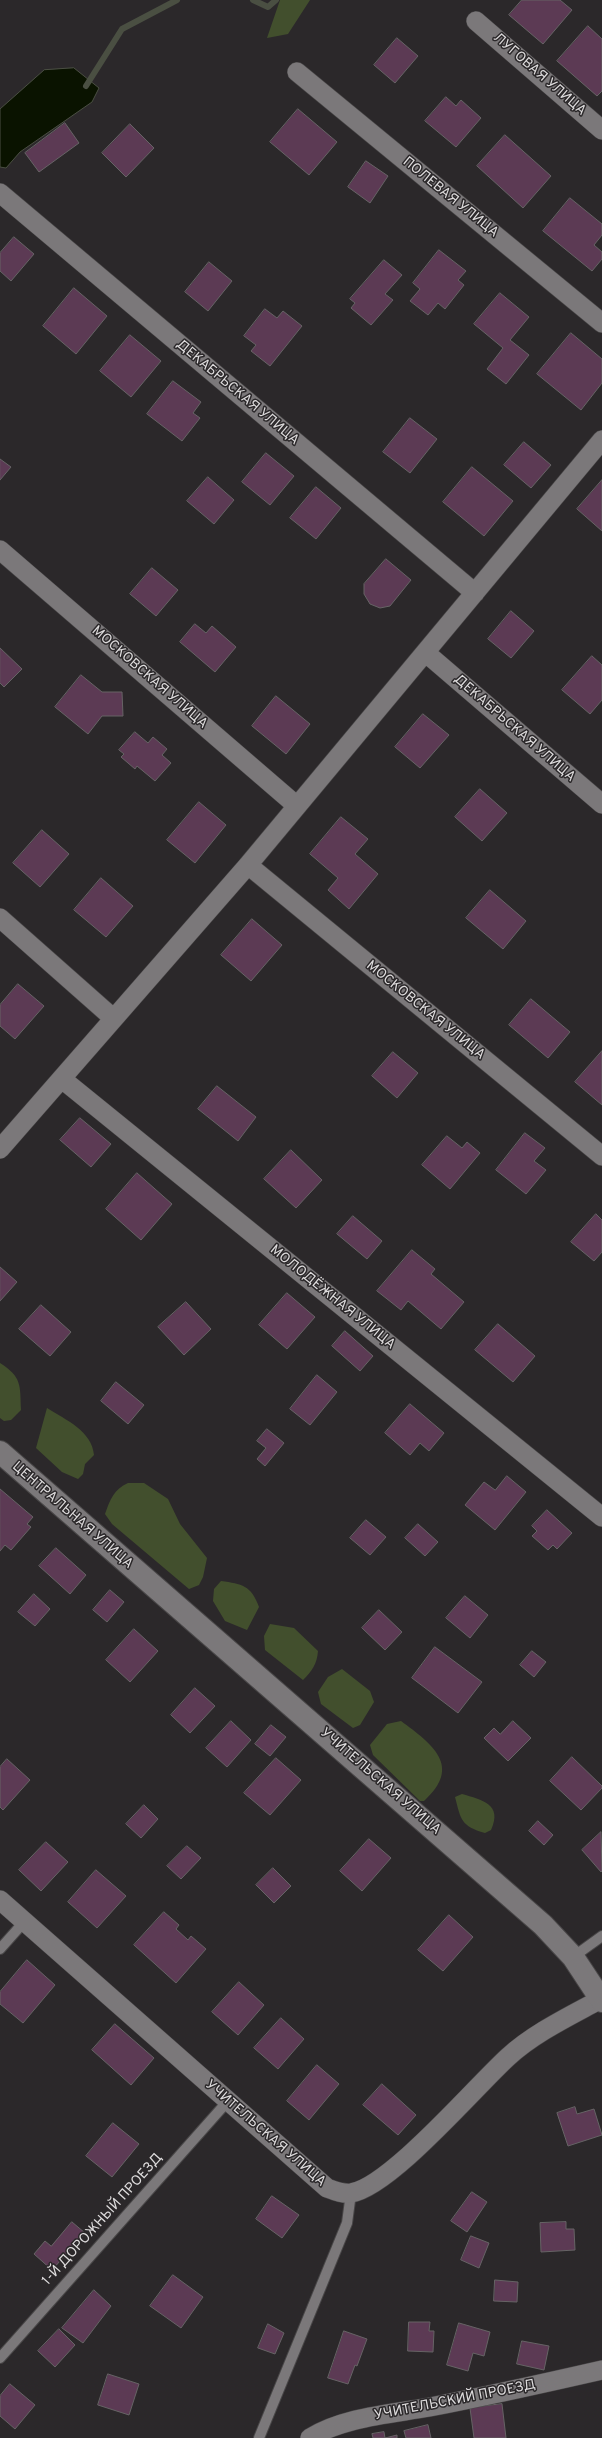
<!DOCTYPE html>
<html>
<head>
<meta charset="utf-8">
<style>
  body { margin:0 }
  canvas { display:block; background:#2b282a }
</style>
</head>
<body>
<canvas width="602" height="2438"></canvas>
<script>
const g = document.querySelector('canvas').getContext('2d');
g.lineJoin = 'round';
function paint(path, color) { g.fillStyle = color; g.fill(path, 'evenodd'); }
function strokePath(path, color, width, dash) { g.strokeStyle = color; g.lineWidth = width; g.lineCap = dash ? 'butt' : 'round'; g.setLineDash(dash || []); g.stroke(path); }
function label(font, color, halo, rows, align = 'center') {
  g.font = font + ' Overpass,sans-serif'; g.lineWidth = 3; g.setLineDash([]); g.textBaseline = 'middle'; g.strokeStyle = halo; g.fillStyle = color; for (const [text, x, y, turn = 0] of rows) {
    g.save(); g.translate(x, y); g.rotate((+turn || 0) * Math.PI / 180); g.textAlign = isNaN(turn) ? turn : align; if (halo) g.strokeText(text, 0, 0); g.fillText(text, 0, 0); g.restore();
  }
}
paint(new Path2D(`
  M280 0H310L288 34 267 38Z
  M0 1363C22 1377 20 1385 21 1410L11 1420 4 1421 0 1418Z
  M47 1408C66 1420 92 1431 94 1455L85 1464 83 1474 78 1479 62 1472 36 1448Z
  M128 1483H144L168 1499 180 1524 207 1558 203 1577 199 1585 189 1589 112 1524 105 1514C110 1500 114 1489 128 1483Z
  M221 1581C242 1584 251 1585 259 1607L247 1630 225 1621 213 1601 214 1589Z
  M270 1624 294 1628 318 1651C317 1664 312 1671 303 1680L265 1650 264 1636Z
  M342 1669 370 1691 374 1702 360 1725 353 1728 321 1704 318 1692 328 1677Z
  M401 1721C432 1744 463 1766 424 1801H420L373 1755 370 1745 387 1724Z
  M462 1794C482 1800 503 1804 491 1830L485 1833C461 1826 461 1820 455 1797Z`), '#424f2d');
const water = new Path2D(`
  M74 68 99 88 92 102 20 152 6 168 0 167V109L44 70Z`);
paint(water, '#0a1300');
strokePath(water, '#4a4f42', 1);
strokePath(new Path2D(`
  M253 0 268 7 276 0
  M86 86 122 29 177 0`), '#4a4f42', 6);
const building = new Path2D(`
  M522 0H560L572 10 543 44 509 15Z
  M588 26 602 39V91L597 96 557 61Z
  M397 38 418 56 395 83 374 65Z
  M446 97 456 106 461 100 481 118 456 147 425 121Z
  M298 109 337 142 309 175 270 142Z
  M65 123 79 143 39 172 25 153Z
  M130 124 154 148 126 177 102 153Z
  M505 135 551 176 523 208 477 166Z
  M366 161 388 176 370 203 348 187Z
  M570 198 602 224V235L594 245 602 252V259L592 271 543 231Z
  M14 237 34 254 11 281 0 271V253Z
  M439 250 466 271 458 280 464 285 445 309 438 303 428 315 410 301 420 289 413 283Z
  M384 260 402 275 385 294 393 300 371 325 351 308 355 303 350 299Z
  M209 262 232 281 208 311 185 292Z
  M74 288 107 316 76 354 43 326Z
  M500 293 529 317 510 340 529 355 506 384 487 369 503 348 474 324Z
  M265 309 277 318 283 311 302 326 270 366 251 351 256 345 244 336Z
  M571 333 602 359V383L581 410 537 374Z
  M130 335 161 361 131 397 100 371Z
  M173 381 201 402 193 413 200 418 182 441 147 414Z
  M410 418 437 439 410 473 383 452Z
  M524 442 551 465 531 488 504 465Z
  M266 453 294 476 270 505 242 482Z
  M0 459 11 467 0 480Z
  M472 467 513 501 484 536 443 502Z
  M208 477 234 500 214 524 187 501Z
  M602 480V531L577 509Z
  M316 487 341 508 316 539 290 518Z
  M386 559 411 580 390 606 380 608 370 604 364 594V584Z
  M152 568 178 590 156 616 130 594Z
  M511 611 534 631 511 658 488 639Z
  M195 624 206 633 212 626 236 647 215 672 180 642Z
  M0 648 22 669 4 687 0 683Z
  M592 656 602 665V700L590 714 562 690Z
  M81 675 102 692H122L123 716H102L88 734 55 707Z
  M276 696 310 724 286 754 252 726Z
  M423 714 449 735 420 768 395 747Z
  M135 732 148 743 153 737 167 749 162 755 171 763 155 781 137 766 135 769 121 757 124 754 119 750Z
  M480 789 507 813 482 841 455 817Z
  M199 802 226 825 195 863 167 840Z
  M341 817 368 839 355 854 378 874 349 909 328 890 338 878 310 854Z
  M42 830 69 854 40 887 13 863Z
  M101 878 133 906 106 937 74 910Z
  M490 890 526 921 503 949 466 918Z
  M252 919 282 945 251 981 221 955Z
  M18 984 44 1006 15 1039 0 1026V1005Z
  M531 999 570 1032 548 1058 509 1025Z
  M602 1051V1105L575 1082Z
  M393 1052 418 1073 397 1098 372 1076Z
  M217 1086 256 1117 238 1141 198 1109Z
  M80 1118 111 1144 91 1167 60 1140Z
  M525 1133 545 1148 534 1161 546 1170 526 1194 496 1170Z
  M447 1136 462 1148 467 1142 480 1153 450 1189 422 1165Z
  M291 1150 322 1180 296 1208 264 1179Z
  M137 1173 172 1204 141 1240 106 1209Z
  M596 1214 602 1220V1252L594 1261 571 1242Z
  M353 1216 382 1241 367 1259 337 1234Z
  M412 1250 435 1269 431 1274 464 1302 441 1329 408 1301 401 1310 377 1291Z
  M0 1267 17 1282 0 1301Z
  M287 1293 315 1317 287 1349 259 1325Z
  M186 1302 211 1329 184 1355 158 1327Z
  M41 1305 71 1332 50 1356 19 1329Z
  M498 1324 535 1356 513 1382 475 1350Z
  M345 1331 373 1356 360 1371 332 1346Z
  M317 1375 337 1392 310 1425 290 1409Z
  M116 1382 144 1405 128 1424 101 1401Z
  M410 1404 444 1433 429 1451 420 1443 410 1455 385 1433Z
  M267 1429 284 1443 265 1466 257 1459 266 1448 257 1441Z
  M507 1476 526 1492 495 1530 465 1505 484 1482 495 1490Z
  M0 1489 33 1517 27 1524 31 1527 11 1550 5 1545 0 1551Z
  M547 1510 572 1533 557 1549 553 1545 548 1550 532 1536 537 1531 532 1526Z
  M366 1520 386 1537 370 1555 350 1538Z
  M418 1524 438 1542 425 1556 405 1538Z
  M56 1548 86 1575 70 1594 39 1566Z
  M110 1590 124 1602 107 1622 93 1610Z
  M34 1594 50 1609 35 1626 18 1612Z
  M465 1596 488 1615 470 1638 446 1618Z
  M379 1610 402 1632 385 1650 362 1628Z
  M134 1629 158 1651 130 1682 106 1660Z
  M435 1647 482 1682 458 1713 412 1678Z
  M532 1651 546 1662 534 1677 520 1665Z
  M195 1688 215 1706 190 1733 171 1715Z
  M231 1721 251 1740 227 1767 206 1748Z
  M513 1721 531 1738 508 1761 484 1738 494 1728 500 1734Z
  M271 1725 286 1737 270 1756 255 1744Z
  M572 1757 602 1786V1788L581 1810 550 1781Z
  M276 1758 301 1780 270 1815 244 1793Z
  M7 1759 30 1780 3 1810 0 1807V1767Z
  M144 1805 158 1819 141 1838 126 1824Z
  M538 1821 553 1835 544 1845 529 1831Z
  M601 1832 602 1871 601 1872 582 1850Z
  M369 1839 391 1858 362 1891 340 1871Z
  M46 1842 68 1862 41 1891 19 1870Z
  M187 1846 201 1858 181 1879 167 1866Z
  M273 1868 291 1886 274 1903 256 1885Z
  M96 1870 126 1896 97 1928 68 1902Z
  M164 1912 179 1925 176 1929 188 1940 191 1936 206 1949 176 1983 134 1945Z
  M449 1915 473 1937 443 1971 418 1950Z
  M27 1960 55 1985 23 2023 0 2004V1992Z
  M239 1982 264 2005 238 2035 212 2012Z
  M281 2018 304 2039 278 2069 254 2048Z
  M115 2024 154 2058 131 2085 92 2050Z
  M317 2065 339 2084 309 2120 287 2101Z
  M382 2084 416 2115 398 2135 363 2105Z
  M575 2107 577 2114 594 2109 602 2135 568 2146 557 2113Z
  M113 2123 139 2144 112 2177 86 2156Z
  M472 2192 487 2202 467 2232 451 2221Z
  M272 2196 299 2215 282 2238 256 2219Z
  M72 2222 85 2233 52 2270 34 2254 45 2241 51 2246Z
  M566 2222V2229H574L575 2250 541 2252 540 2223Z
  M471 2236 489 2243 479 2268 461 2260Z
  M173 2275 203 2297 181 2328 150 2306Z
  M495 2280 518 2282 517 2302 494 2301Z
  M94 2290 111 2306 83 2343 62 2328Z
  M409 2322H430L429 2331H434L433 2352 408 2351Z
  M459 2323 490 2332 484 2356 473 2353 468 2371 447 2365Z
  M268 2324 284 2333 275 2354 258 2348Z
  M59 2329 75 2345 55 2367 38 2351Z
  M344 2331 367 2339 357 2366 355 2365 348 2384 328 2378Z
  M522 2341 549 2346 544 2370 517 2364Z
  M108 2374 139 2384 129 2415 98 2405Z
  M10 2384 35 2405 15 2429 0 2416V2396Z
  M502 2404 506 2438H474L470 2408Z
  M428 2425 431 2438H406L404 2431Z
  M384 2432 385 2438 397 2435V2438H373L372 2434Z`);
paint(building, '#5c3a54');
strokePath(building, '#666365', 1);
const lane = new Path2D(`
  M0 1949 24 1922
  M573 1957 602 1936
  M0 2358 227 2102
  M259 2438 347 2223 351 2193`);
const street = new Path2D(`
  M476 21 602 130
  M297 72 602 323
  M0 193 475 593
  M0 550 297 806
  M426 653 602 804
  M248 865 602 1156
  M0 918 113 1018
  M62 1079 602 1517
  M0 1149 248 865 602 440
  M0 1900 327 2188C335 2191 342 2194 351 2193 390 2187 475 2087 508 2057 534 2033 570 2016 601 1999
  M310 2438C343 2417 391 2414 430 2407 487 2396 545 2383 602 2370`);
const secondary = new Path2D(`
  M0 1452 543 1925 573 1957 602 2001`);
strokePath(lane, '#484647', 12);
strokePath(street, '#484647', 20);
strokePath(secondary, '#484647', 24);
strokePath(lane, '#7b787a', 10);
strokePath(street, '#7b787a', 19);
strokePath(secondary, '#7b787a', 22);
label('14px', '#dedcdd', '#2b282a', [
  ["ЛУГОВАЯ УЛИЦА",539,75,41],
  ["ПОЛЕВАЯ УЛИЦА",450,198,39],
  ["ДЕКАБРЬСКАЯ УЛИЦА",237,393,40],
  ["МОСКОВСКАЯ УЛИЦА",149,678,41],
  ["ДЕКАБРЬСКАЯ УЛИЦА",514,729,41],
  ["МОСКОВСКАЯ УЛИЦА",425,1011,39],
  ["МОЛОДЁЖНАЯ УЛИЦА",332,1298,39],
  ["ЦЕНТРАЛЬНАЯ УЛИЦА",72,1516,41],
  ["УЧИТЕЛЬСКАЯ УЛИЦА",380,1782,41],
  ["УЧИТЕЛЬСКАЯ УЛИЦА",265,2134,41],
  ["1-Й ДОРОЖНЫЙ ПРОЕЗД",103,2220,-48],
  ["УЧИТЕЛЬСКИЙ ПРОЕЗД",455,2401,-11]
]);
</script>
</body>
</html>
